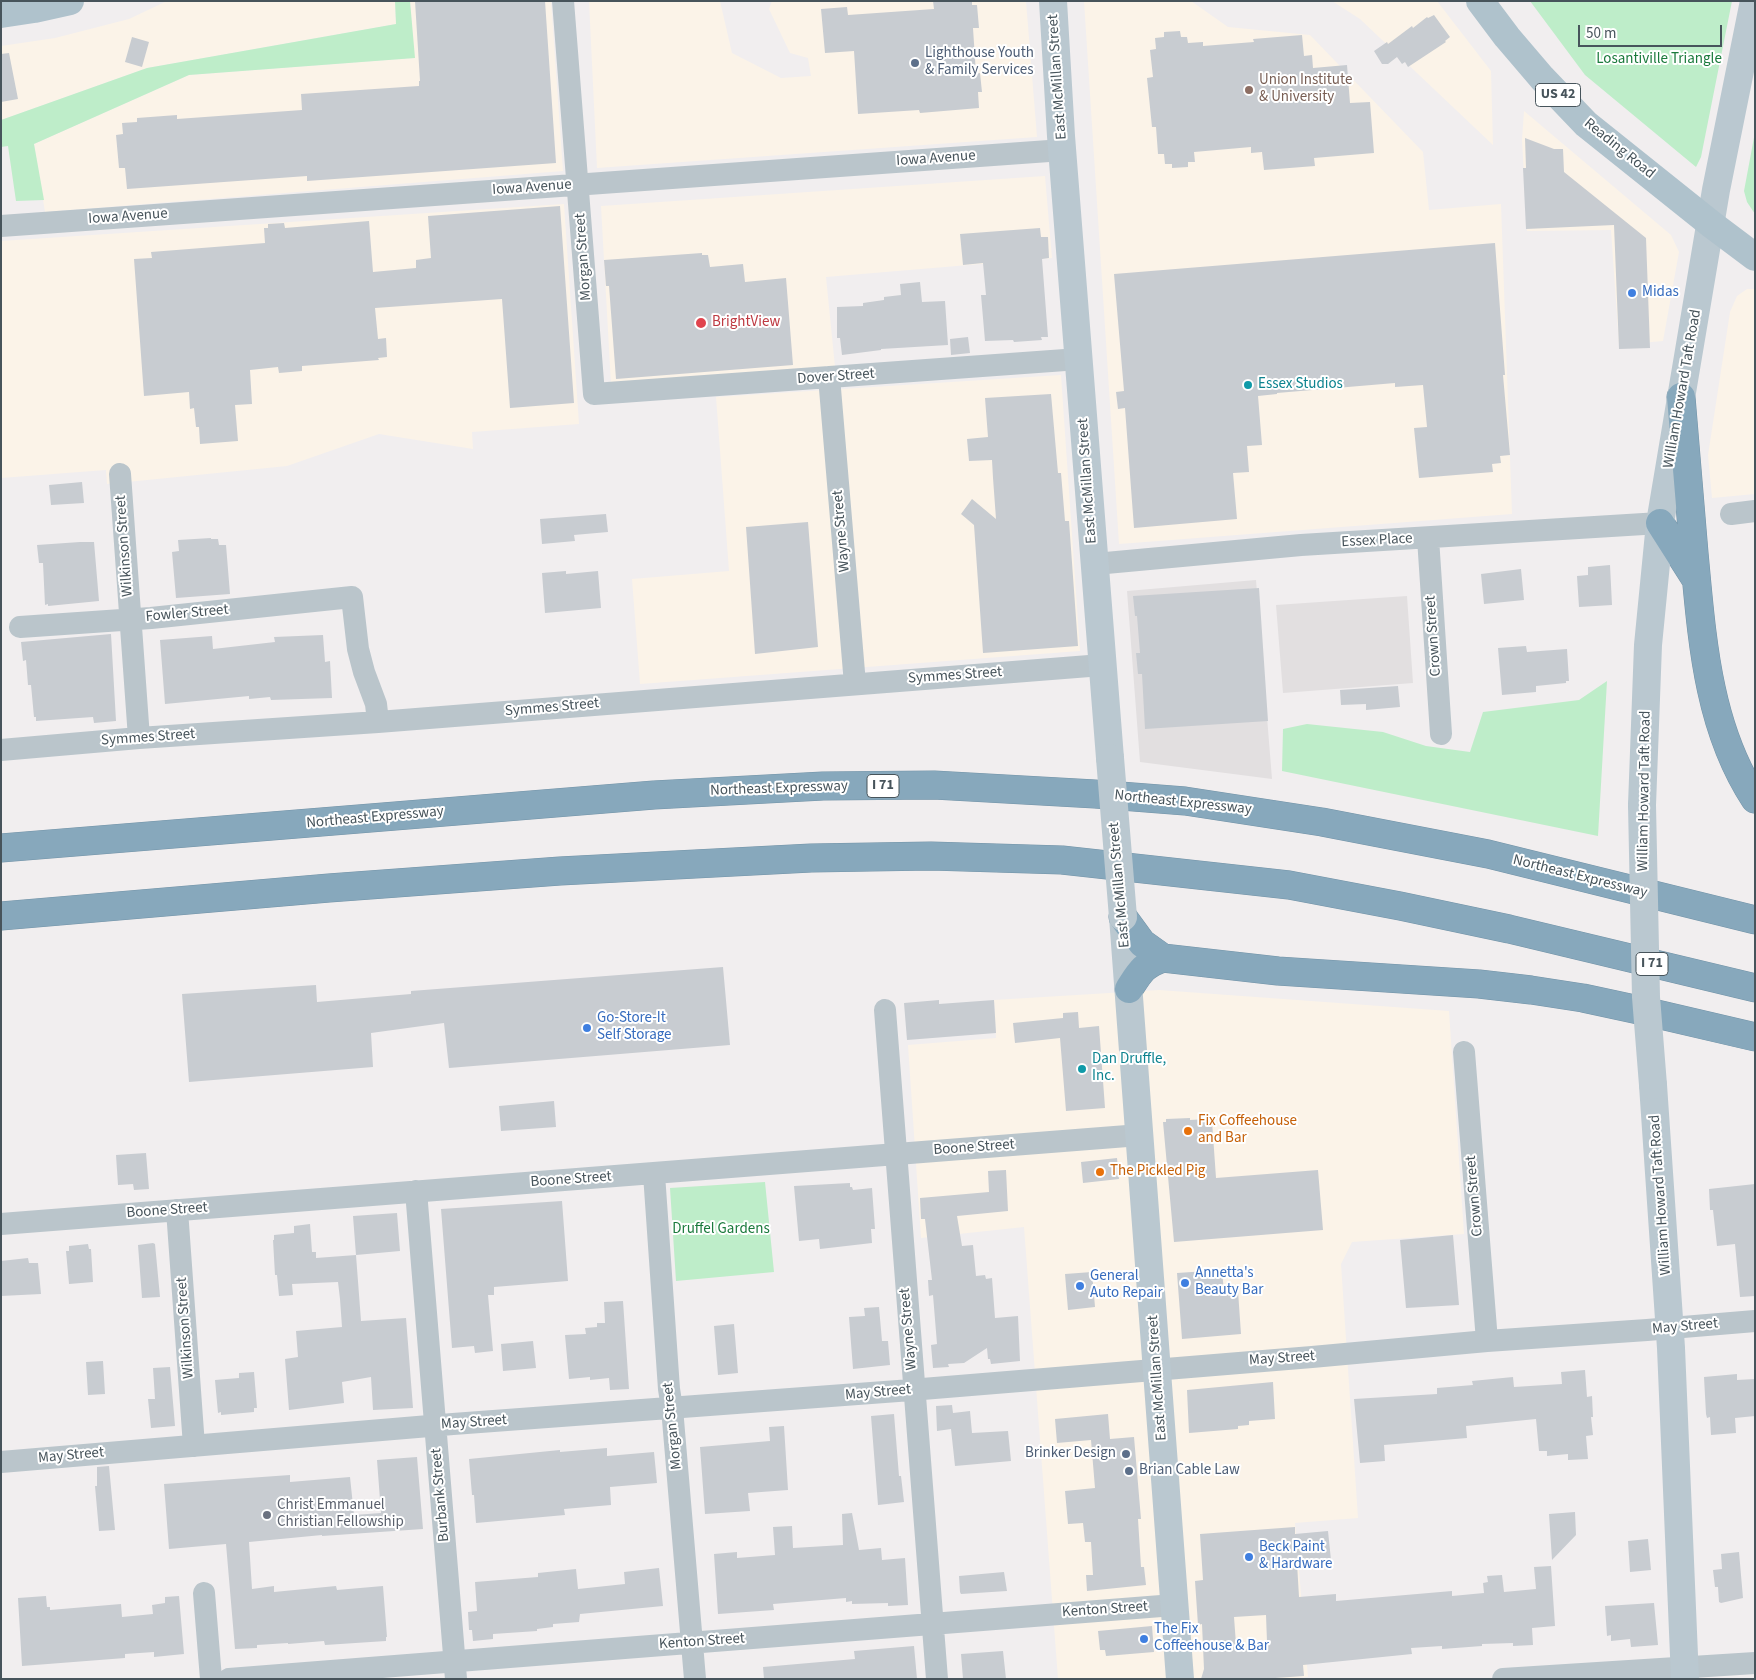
<!DOCTYPE html>
<html>
<head>
<meta charset="utf-8">
<style>
  body { margin:0 }
  #map { position:relative; width:1756px; height:1680px; overflow:hidden; background:#f1eeef; font-family:"Source Sans 3",sans-serif }
  canvas { display:block }
  .frame { position:absolute; inset:0; border:2px solid #47545b; pointer-events:none }
  .scale { position:absolute; left:1578px; top:25px; width:144px; height:22px; box-sizing:border-box; border:2px solid #47545b; border-top:0; padding-left:6px; font-size:15px; line-height:18px; white-space:nowrap; color:#47545b; -webkit-text-stroke:4px #fff; paint-order:stroke }
</style>
</head>
<body>
<div id="map">
<canvas width="1756" height="1680"></canvas>
<div class="frame"></div>
<div class="scale">50 m</div>
</div>
<script>
const g = document.querySelector('canvas').getContext('2d');
g.lineJoin = 'round';
function paint(path, color) { g.fillStyle = color; g.fill(path, 'evenodd'); }
function strokePath(path, color, width, dash) { g.strokeStyle = color; g.lineWidth = width; g.lineCap = dash ? 'butt' : 'round'; g.setLineDash(dash || []); g.stroke(path); }
function label(font, color, halo, rows, align = 'center') {
  g.font = font + ' "Source Sans 3",sans-serif'; g.lineWidth = 4; g.setLineDash([]); g.textBaseline = 'middle'; g.strokeStyle = halo; g.fillStyle = color; for (const [text, x, y, turn = 0] of rows) {
    g.save(); g.translate(x, y); g.rotate((+turn || 0) * Math.PI / 180); g.textAlign = isNaN(turn) ? turn : align; if (halo) g.strokeText(text, 0, 0); g.fillText(text, 0, 0); g.restore();
  }
}
paint(new Path2D(`
  M167 1H395L396 24 147 68 1 120V46L55 38 129 19Z
  M410 1H551L563 171 45 212 34 144 189 75 414 58Z
  M589 1H720L732 53 781 78 811 76 808 58 790 53 769 9 772 1H1026L1037 137 597 168Z
  M1084 1H1191L1228 27 1310 35 1423 152 1429 210 1501 204 1512 514 1119 544Z
  M1332 1H1437L1491 71 1493 145 1360 19Z
  M1524 111 1671 235 1679 252 1663 341 1619 345 1611 230 1527 231 1522 140Z
  M1045 176 1052 258 826 277 835 367 611 385 601 206Z
  M564 204 579 424 472 432 473 449 379 434 287 466 107 484 106 470 1 478V241Z
  M1747 289H1755V494L1712 498 1708 455 1730 312 1737 296Z
  M1061 375 1080 651 640 684 632 579 729 571 716 397Z
  M1159 990 1449 1011 1464 1234 1352 1242 1341 1264 1358 1518 1295 1523 1308 1677 1285 1679H1058L1024 1227 921 1238 908 1045 996 1038 994 1000Z`), '#fbf3e8');
paint(new Path2D(`
  M1256 580 1272 779 1140 762 1127 591Z
  M1407 596 1413 683 1283 693 1276 605Z`), '#e2dfe0');
paint(new Path2D(`
  M395 1H410L415 58 189 75 34 144 44 200 16 201 8 146 1 147V120L147 68 396 24Z
  M1530 1H1732L1701 157 1696 167 1585 75Z
  M1755 132V214L1747 202 1744 191Z
  M1607 681 1598 836 1282 771 1283 729 1307 724 1383 732 1426 746 1470 752 1483 712 1579 700Z
  M765 1182 774 1272 676 1281 670 1188Z`), '#beedc9');
paint(new Path2D(`
  M415 1H545L556 163 307 181V176L127 189 125 168H119L116 135 123 134 122 123 137 122V118L177 115V119L302 110 301 94 419 86V81H420Z
  M933 1H972V5H977L979 28H973L976 74 980 73 982 92H978L979 108 920 113 919 110 858 114 854 51 825 53 821 9 847 7 848 15 934 9Z
  M1434 15 1450 37 1445 41 1446 42 1408 67 1405 62 1402 64 1397 57 1388 64H1382L1374 51 1387 42 1388 44 1412 26 1413 28 1427 17 1428 18Z
  M1180 31 1181 37H1187L1188 43 1203 42V46L1254 42 1253 39 1302 35 1304 56 1312 55 1313 68 1347 65 1350 103 1370 102 1374 153 1314 158 1315 166 1264 170 1262 152 1251 153V147L1194 152 1195 162H1188V167L1172 168V164H1165L1164 154H1158L1156 127H1152L1147 78 1153 77 1150 50 1156 49 1155 38 1164 37V32Z
  M132 37 149 42 142 67 125 62Z
  M9 53 18 99 1 102V54Z
  M1525 138 1554 149H1563L1564 172 1646 238 1650 348 1619 349 1614 225 1526 229 1523 168H1526Z
  M560 206 574 403 510 408 502 299 375 308 378 339 386 338 387 357 378 358 379 360 302 366V371L279 373 278 367 250 370 252 404 235 405 238 441 200 444 199 427H196L194 408 190 409 189 392 144 396 134 259 152 258 151 252 265 243 264 228H268V224L284 223 285 228 369 221 373 272 416 268V260L431 258 428 216Z
  M1040 228 1041 237H1048L1049 258 1042 259 1048 337H1041L1042 340 1014 342 1013 340 985 341 981 295H986L983 263 963 265 960 234Z
  M1495 243 1505 375H1503L1510 455 1500 456 1501 463 1492 464 1493 472 1419 478 1414 428 1427 427 1423 385 1395 387V383L1277 393V394L1258 396 1262 445 1247 446 1249 472 1233 473 1237 519 1134 528 1125 408 1118 409 1116 392 1124 391 1114 274Z
  M702 253V255H708L710 267 743 264 745 282 786 278 793 365 616 379 609 286H606L604 260Z
  M920 282 922 302 945 301 948 345 881 349V350L842 355 840 338H837V307L863 306V303L884 300V297L901 295 900 284Z
  M968 337 970 353 951 355 950 339Z
  M1051 394 1058 473H1061L1065 521H1069L1078 646 983 653 974 525 961 514 972 499 996 519 993 478 992 460 969 461 967 439 988 437 985 398Z
  M82 482 84 503 51 505 49 485Z
  M606 514 608 532 574 535 575 541 542 544 540 519Z
  M808 522 818 647 755 654 746 527Z
  M211 538V539H218L219 545H226L230 594 176 598 172 552 179 551 178 540Z
  M80 542H94L99 601 48 606V604L45 605 43 563H39L37 545Z
  M1610 565 1612 605 1579 607 1577 576 1588 575V567Z
  M1521 569 1524 600 1484 604 1481 574Z
  M566 571V574L598 571 601 608 545 613 542 573Z
  M1259 588 1268 721 1145 729 1142 674H1138L1136 653H1140L1137 616H1135L1133 596Z
  M111 634 116 721 94 723 93 717 36 721V717H34L31 685H28L26 660 23 661 21 642Z
  M323 635 325 662 330 661 332 698 271 700 270 697 249 699V696L165 704 160 640 212 636 213 649 275 642 274 637Z
  M1526 646 1527 652 1567 649 1569 681H1566V683L1536 686V692L1502 695 1498 648Z
  M1398 686 1400 707 1366 710V704L1341 705 1340 690Z
  M723 967 730 1045 449 1068 444 1023 371 1033 373 1067 189 1082 182 994 316 985 317 1002 411 994V991Z
  M939 1000V1004L994 1000 996 1033 907 1040 904 1003Z
  M1078 1012 1079 1028 1099 1026 1105 1108 1066 1111 1060 1038 1015 1043 1013 1023 1063 1018V1013Z
  M554 1101 556 1127 501 1131 499 1106Z
  M1190 1118V1120L1207 1119V1121H1212L1216 1178 1318 1170 1323 1230 1174 1242 1163 1122H1166V1119Z
  M146 1153 149 1189 134 1190 133 1184 118 1185 116 1155Z
  M1117 1158 1119 1179 1083 1183 1081 1162Z
  M1006 1170 1008 1211 957 1216 962 1246 973 1245 976 1276 985 1275 986 1279 992 1278 995 1318 1018 1316 1020 1361 991 1364 990 1359H988L987 1348 964 1363 948 1364 949 1367 933 1368 931 1345 937 1344 933 1295 929 1296 928 1280H932L925 1219H921L920 1198 989 1192 988 1171Z
  M850 1183V1187H852L853 1190 872 1188 875 1229H871L872 1243 820 1249 819 1239 799 1241 794 1186Z
  M1755 1184V1296L1740 1297 1735 1244 1717 1246 1713 1210H1710L1709 1189Z
  M562 1201 568 1281 494 1287V1295H488L493 1351 475 1353 474 1346 452 1348 441 1209Z
  M397 1213 400 1251 356 1255 361 1321 406 1318 413 1408 373 1410 371 1377 342 1382 344 1403 289 1410 285 1359 298 1357 296 1331 342 1327 340 1299 338 1282 292 1284 293 1295 279 1296 277 1275H275L273 1240H274V1235L294 1233V1226L310 1224 312 1252H316V1258L356 1255 353 1216Z
  M1453 1235 1459 1305 1406 1308 1400 1240Z
  M153 1243 155 1244 160 1297 142 1298 138 1245Z
  M88 1244 89 1249H91L93 1282 69 1284 66 1251H69V1246Z
  M28 1258 29 1263H38L41 1294 1 1296V1261Z
  M1222 1270 1224 1292 1238 1291 1241 1334 1182 1339 1177 1273Z
  M1092 1272 1095 1307 1068 1310 1065 1274Z
  M623 1301 629 1389 610 1390 609 1378 590 1380V1377L569 1379 565 1335 586 1334 585 1328 597 1327V1323H605L604 1302Z
  M879 1307 882 1341H888L890 1365 853 1369 849 1317 865 1316 864 1308Z
  M734 1324 738 1373 718 1375 714 1326Z
  M533 1341 536 1368 503 1371 501 1344Z
  M103 1361 105 1394 88 1395 86 1362Z
  M170 1367 175 1426 151 1428 148 1399H155L153 1368Z
  M1585 1370 1587 1397 1592 1396 1593 1417H1591L1593 1435 1586 1436 1588 1459 1568 1460V1454L1547 1456V1451H1539L1536 1419 1466 1426 1467 1438 1384 1445 1385 1461 1360 1463 1354 1399 1437 1394V1388L1473 1385 1472 1381 1513 1377 1514 1387 1562 1384 1561 1372Z
  M254 1372 257 1408H254V1412L221 1415V1412L218 1413 215 1380 239 1378V1373Z
  M1737 1374V1380L1755 1379V1416L1735 1418 1736 1433 1711 1435 1710 1417 1707 1418 1706 1414 1704 1377Z
  M1273 1382 1275 1419 1249 1421V1425L1238 1426V1429L1189 1433 1187 1390Z
  M952 1405 953 1413 970 1411 972 1433 1008 1431 1011 1461 955 1466 951 1429 937 1431 936 1406Z
  M894 1414 899 1476H901L904 1502 878 1505 871 1416Z
  M1108 1414 1110 1439 1134 1437 1141 1519H1138L1141 1567H1144L1146 1585 1087 1591 1086 1575H1093L1091 1542H1085L1083 1523 1068 1524 1065 1491 1095 1488 1091 1440 1057 1443 1055 1419Z
  M784 1426 788 1490 748 1493 750 1511 705 1514 700 1447 770 1441 769 1427Z
  M607 1448V1456L654 1452 657 1483 610 1487 611 1505 564 1509 565 1515 476 1523 474 1495H472L469 1459 560 1450V1452Z
  M417 1457 423 1529 322 1536V1535L249 1542 252 1589 274 1586V1592L336 1586 337 1590 383 1586 387 1637H386V1641L325 1645 324 1641 288 1644V1643L257 1645V1648L235 1649 226 1544 169 1549 164 1484 290 1475V1482L350 1477 354 1515 381 1513 377 1460Z
  M109 1466 115 1530 99 1531 95 1486H97V1467Z
  M1575 1512 1576 1535 1552 1560 1549 1514Z
  M852 1513 859 1550 881 1548 882 1560 905 1558 908 1605 888 1606V1603L852 1604V1601L846 1602V1598L773 1604 774 1610 718 1614 714 1554 737 1552V1558L775 1555 773 1527 792 1526 793 1548 843 1545 842 1514Z
  M1295 1527V1534L1328 1531 1331 1560 1297 1563 1299 1597 1336 1594V1601L1452 1591V1596L1484 1593 1483 1583 1488 1582 1487 1576 1502 1575 1504 1592 1536 1589 1534 1567 1551 1566 1555 1626 1532 1628 1533 1645 1513 1646V1643L1482 1644V1646L1442 1649V1646L1411 1648 1412 1654 1303 1665 1304 1676 1261 1679H1201L1204 1669 1202 1624 1198 1625 1195 1581 1203 1580 1200 1534ZM1266 1615 1267 1642 1250 1651 1236 1644 1234 1617Z
  M1648 1539 1651 1570 1630 1572 1628 1541Z
  M1739 1552 1743 1598 1721 1603 1719 1602 1718 1587H1715L1713 1570 1722 1569 1721 1554Z
  M659 1568 663 1606 580 1614 579 1622 553 1624V1627L537 1629V1631L493 1634V1639L473 1641 472 1630H469L468 1612 477 1611 475 1582 538 1577V1573L576 1569 578 1589 625 1584 624 1572Z
  M1004 1572 1007 1591 961 1594 960 1592 959 1576Z
  M46 1596 47 1607H50V1610L121 1604 122 1617 153 1614 152 1605 165 1603V1597L179 1596 184 1654 154 1657V1652L125 1654V1658L22 1666 18 1598Z
  M1654 1603 1658 1645 1631 1647 1630 1639 1611 1641V1635L1607 1636 1605 1606Z
  M1152 1626 1154 1652 1106 1656 1105 1650H1100L1098 1631Z
  M914 1646 917 1679H764L763 1667 855 1659 854 1651Z
  M1003 1651 1006 1679H963L961 1654Z`), '#c8ccd1');
const highway = new Path2D(`
  M1681 397C1685 449 1690 501 1694 553 1702 637 1707 726 1755 799
  M1660 523 1695 578
  M1 848 654 795 823 786 934 785 1095 794 1185 801 1322 822 1488 854 1755 920
  M1 916 329 888 560 871 811 858 931 856 1062 860 1289 885 1400 906 1509 929 1755 988
  M1123 917 1142 943 1163 958 1278 971 1479 984 1531 990 1583 998 1648 1012 1755 1037
  M1129 989C1140 972 1143 965 1163 958`);
strokePath(highway, '#7393a7', 29);
strokePath(new Path2D(`
  M563 1 594 394 1079 359
  M1 226 1063 150
  M829 377 855 684
  M120 474 139 738
  M1731 514 1755 511
  M1428 538 1441 734
  M1095 564 1301 545 1660 523
  M20 627 151 618 352 597 358 649 364 672 376 704 378 722
  M1 750 139 738 378 722 1102 665
  M885 1010 937 1679
  M1464 1052 1487 1341
  M654 1174 669 1389 672 1408 695 1679
  M416 1191 456 1679
  M177 1210 194 1446
  M1 1224 1140 1135
  M1 1462 453 1424 898 1391 1312 1357 1487 1341 1647 1330 1755 1321
  M204 1593 211 1679
  M229 1679 1174 1605
  M1503 1679 1755 1663`), '#bac5cb', 22);
strokePath(new Path2D(`
  M1053 1 1061 136 1110 758
  M1642 805 1648 645 1660 523 1716 190 1754 1
  M1123 917 1180 1679
  M1653 1085 1671 1348 1685 1679`), '#bac8d0', 28);
strokePath(new Path2D(`
  M1480 1 1507 37 1542 78 1586 124 1711 224 1755 257
  M1 14 34 9 70 1`), '#afc2cc', 28);
strokePath(highway, '#87a8bc', 28);
strokePath(new Path2D(`
  M1110 758 1123 917
  M1642 805 1646 997 1653 1085`), '#bac8d0', 28);
for (const [x, y, r, color] of [
  [915,63,5,"#5c6f8a"],
  [1249,90,5,"#8d6e63"],
  [1632,293,5,"#3f7fe0"],
  [701,323,6,"#e0444e"],
  [1248,385,5,"#0f9aa8"],
  [587,1028,5,"#3f7fe0"],
  [1082,1069,5,"#0f9aa8"],
  [1188,1131,5,"#e8710a"],
  [1100,1172,5,"#e8710a"],
  [1185,1283,5,"#3f7fe0"],
  [1080,1286,5,"#3f7fe0"],
  [1126,1454,5,"#5c6f8a"],
  [1129,1471,5,"#5c6f8a"],
  [267,1515,5,"#6b7280"],
  [1249,1557,5,"#3f7fe0"],
  [1144,1639,5,"#3f7fe0"]
]) { const dot = new Path2D(); dot.arc(x, y, r, 0, 2 * Math.PI); g.fillStyle = color; g.fill(dot); strokePath(dot, '#fff', 2); }
for (const [x, y, w] of [
  [1558,95,45],
  [883,786,32],
  [1652,964,32]
]) { const box = new Path2D(); box.roundRect(x - w / 2, y - 11.5, w, 23, 4); g.fillStyle = '#fff'; g.fill(box); strokePath(box, '#47545b', 1); }
label('bold 14px', '#47545b', null, [
  ["US 42",1558,95],
  ["I 71",883,786],
  ["I 71",1652,964]
]);
label('15px', '#4e5e75', '#fff', [
  ["Lighthouse Youth",925,54],
  ["& Family Services",925,71],
  ["Brinker Design",1116,1454,"right"],
  ["Brian Cable Law",1139,1471]
], 'left');
label('15px', '#1a7a3c', '#fff', [
  ["Losantiville Triangle",1659,60],
  ["Druffel Gardens",721,1230]
]);
label('15px', '#47545b', '#fff', [
  ["East McMillan Street",1058,77,-94],
  ["Reading Road",1619,149,39],
  ["Iowa Avenue",936,159,-4],
  ["Iowa Avenue",532,188,-4],
  ["Iowa Avenue",128,217,-4],
  ["Morgan Street",584,257,-94],
  ["Dover Street",836,377,-4],
  ["William Howard Taft Road",1683,389,-80],
  ["East McMillan Street",1088,481,-94],
  ["Wayne Street",842,531,-95],
  ["Essex Place",1377,541,-3],
  ["Wilkinson Street",125,546,-94],
  ["Fowler Street",187,614,-5],
  ["Crown Street",1434,636,-94],
  ["Symmes Street",955,676,-4],
  ["Symmes Street",552,708,-5],
  ["Symmes Street",148,738,-4],
  ["Northeast Expressway",779,789,-2],
  ["William Howard Taft Road",1645,791,-89],
  ["Northeast Expressway",1183,803,6],
  ["Northeast Expressway",375,818,-5],
  ["Northeast Expressway",1580,877,14],
  ["East McMillan Street",1120,885,-95],
  ["Boone Street",974,1148,-4],
  ["Boone Street",571,1180,-4],
  ["William Howard Taft Road",1661,1195,-94],
  ["Crown Street",1475,1196,-95],
  ["Boone Street",167,1211,-4],
  ["May Street",1685,1327,-5],
  ["Wilkinson Street",186,1328,-94],
  ["Wayne Street",909,1329,-95],
  ["May Street",1282,1359,-4],
  ["East McMillan Street",1158,1378,-94],
  ["May Street",878,1393,-5],
  ["May Street",474,1423,-4],
  ["Morgan Street",673,1426,-96],
  ["May Street",71,1456,-5],
  ["Burbank Street",441,1495,-95],
  ["Kenton Street",1105,1610,-4],
  ["Kenton Street",702,1642,-4]
]);
label('15px', '#785e54', '#fff', [
  ["Union Institute",1259,81],
  ["& University",1259,98]
], 'left');
label('15px', '#366cbe', '#fff', [
  ["Midas",1642,293],
  ["Go-Store-It",597,1019],
  ["Self Storage",597,1036],
  ["Annetta's",1195,1274],
  ["Beauty Bar",1195,1291],
  ["General",1090,1277],
  ["Auto Repair",1090,1294],
  ["Beck Paint",1259,1548],
  ["& Hardware",1259,1565],
  ["The Fix",1154,1630],
  ["Coffeehouse & Bar",1154,1647]
], 'left');
label('15px', '#be3a42', '#fff', [
  ["BrightView",712,323]
], 'left');
label('15px', '#0d838f', '#fff', [
  ["Essex Studios",1258,385],
  ["Dan Druffle,",1092,1060],
  ["Inc.",1092,1077]
], 'left');
label('15px', '#c56008', '#fff', [
  ["Fix Coffeehouse",1198,1122],
  ["and Bar",1198,1139],
  ["The Pickled Pig",1110,1172]
], 'left');
label('15px', '#5b616d', '#fff', [
  ["Christ Emmanuel",277,1506],
  ["Christian Fellowship",277,1523]
], 'left');
</script>
</body>
</html>
